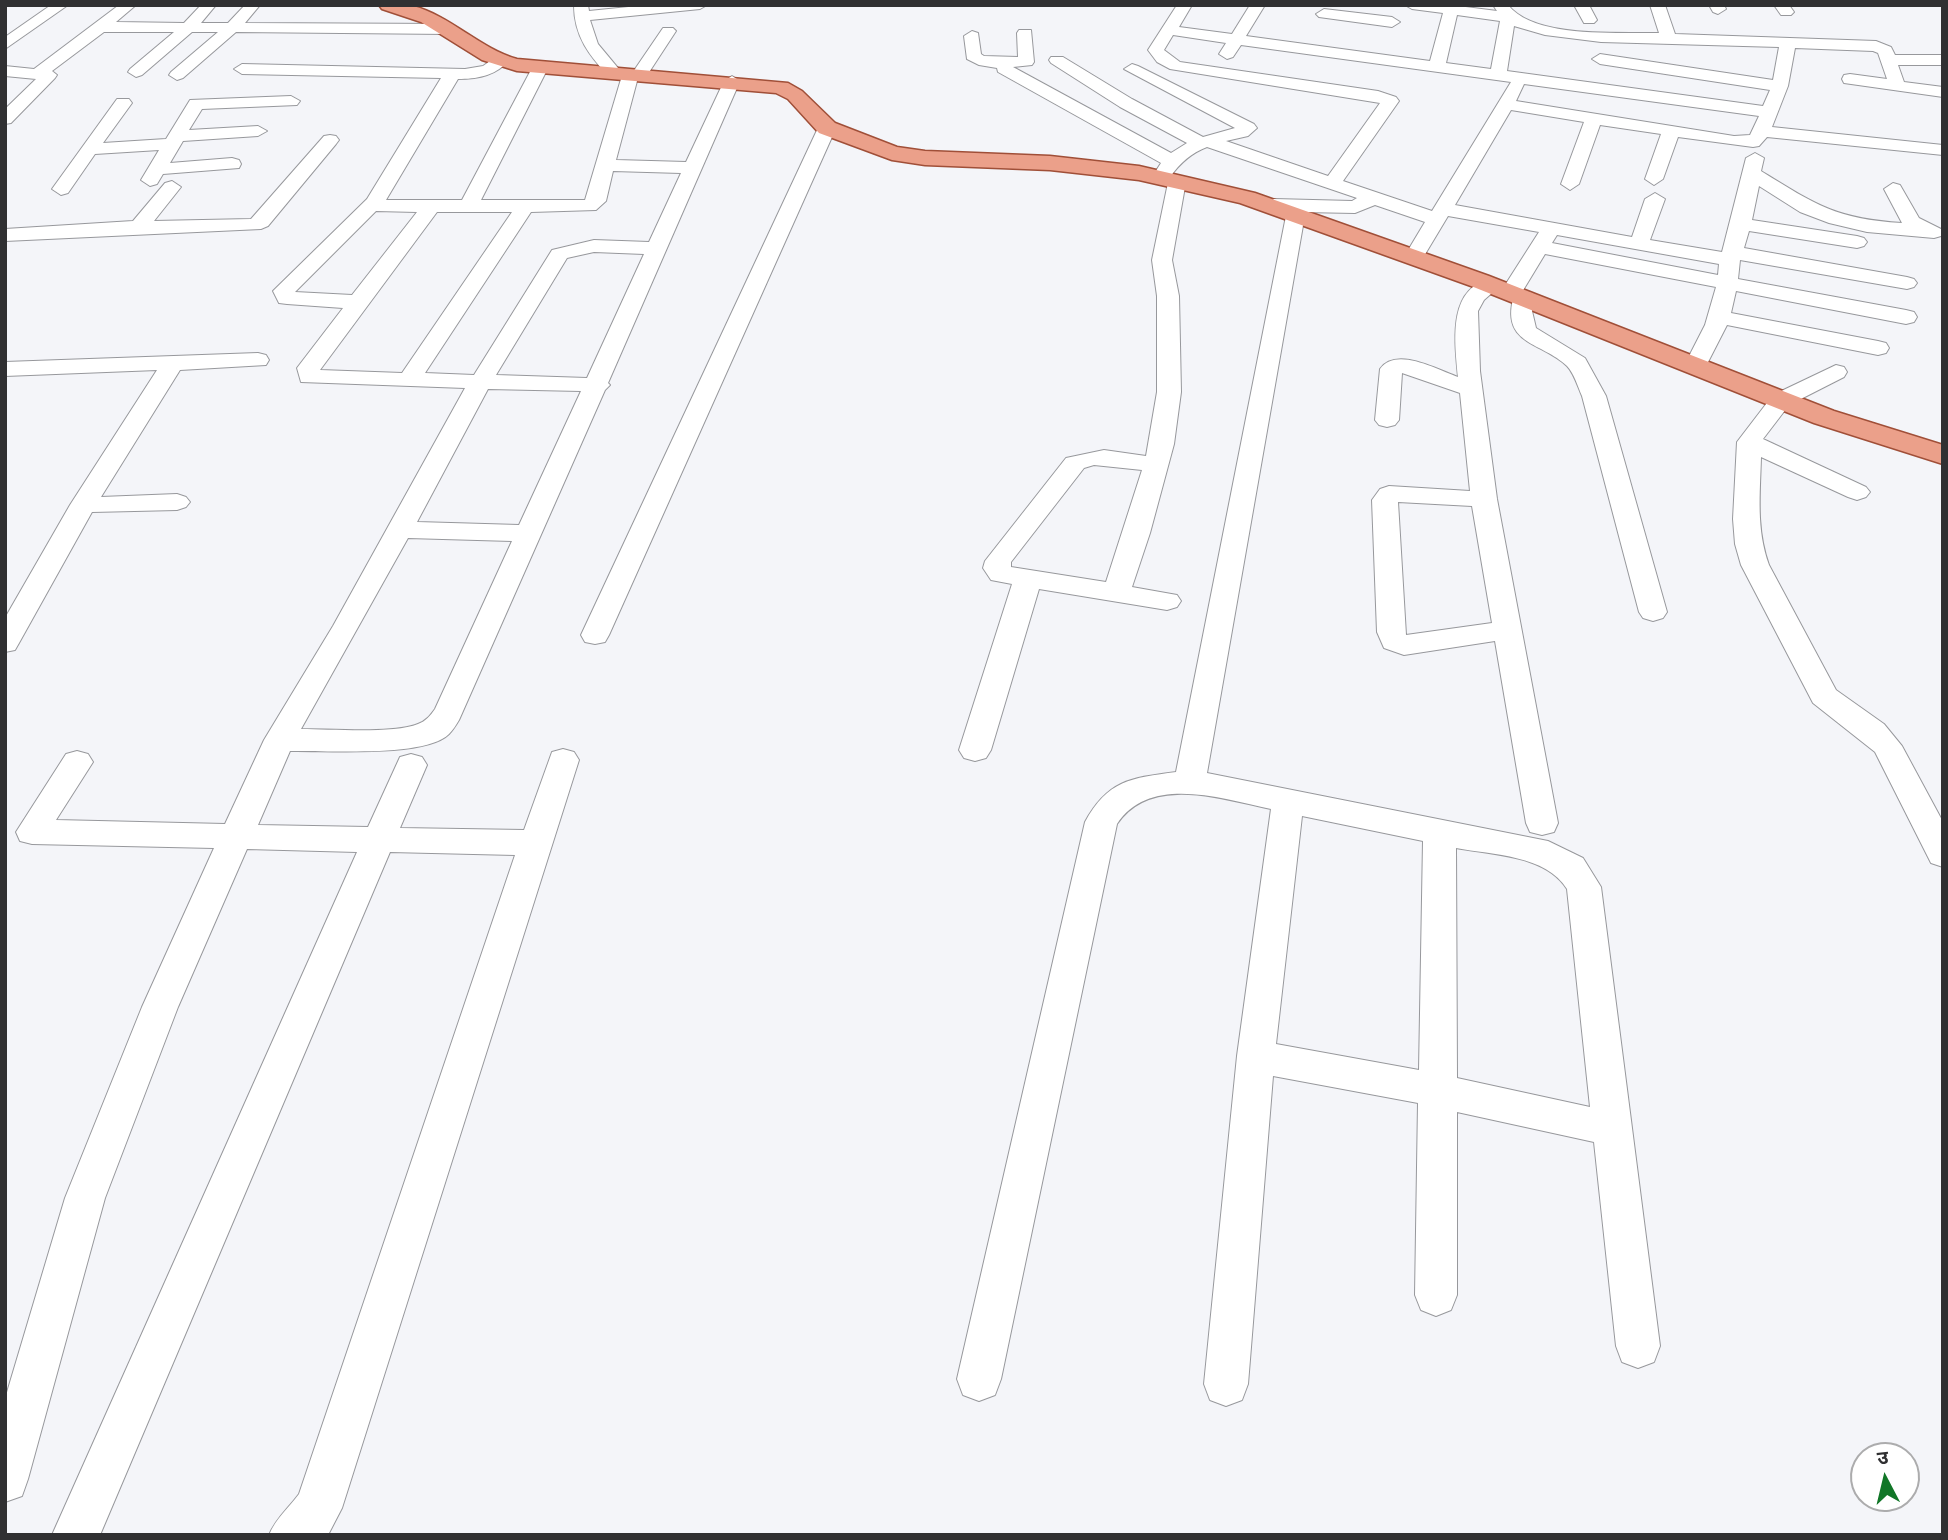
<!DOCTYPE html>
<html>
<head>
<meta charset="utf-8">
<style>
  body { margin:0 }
  #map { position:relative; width:1948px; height:1540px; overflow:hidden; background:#f4f5f9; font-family:Inter,"Noto Sans Devanagari",sans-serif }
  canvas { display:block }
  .frame { position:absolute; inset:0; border:7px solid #303032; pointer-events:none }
  .north { position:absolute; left:1850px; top:1442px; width:70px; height:70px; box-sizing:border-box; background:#fff; border:2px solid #acacad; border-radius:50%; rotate:353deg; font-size:19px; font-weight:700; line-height:28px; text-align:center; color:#303032 }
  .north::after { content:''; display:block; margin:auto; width:24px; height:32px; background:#117627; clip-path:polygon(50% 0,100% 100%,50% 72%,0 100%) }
</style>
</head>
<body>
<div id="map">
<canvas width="1948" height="1540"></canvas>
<div class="frame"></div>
<div class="north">उ</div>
</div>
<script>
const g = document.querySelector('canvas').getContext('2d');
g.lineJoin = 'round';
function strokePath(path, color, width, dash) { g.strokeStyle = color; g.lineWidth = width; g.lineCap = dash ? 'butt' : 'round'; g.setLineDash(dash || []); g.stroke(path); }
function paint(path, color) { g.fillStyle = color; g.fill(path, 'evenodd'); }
const minor = new Path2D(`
  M51 5H68L5 49V37Z
  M119 5H136L116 22 184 23 201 5H216L201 23H228L245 5H260L245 23 448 24 456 29 448 34 236 32 183 78 177 80 169 75 171 72 218 32H192L142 75 136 77 128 72 130 69 174 32H104L52 71 57 75 55 78 11 123 5 124V109L36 79 5 76V66L34 69Z
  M574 5H588L589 11 648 5H707L700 9 590 20 598 44 623 74 633 72 663 28H673L676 31 644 80 637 81 616 160 686 162 724 81 732 76 740 81 608 383 610 385 605 390 459 720C456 725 453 730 449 734 425 758 325 750 290 751L258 825 368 827 400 757 411 754 422 757 427 765 400 828 524 830 552 752 563 749 574 752 579 760 342 1508 328 1535H269C276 1518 288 1509 299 1494L515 855 390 852 100 1535H52L357 852 247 849 178 1007 105 1198 28 1479 22 1496 5 1502V1399L65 1198 142 1007 214 848 32 844 20 841 16 832 66 754 77 751 88 754 93 762 56 820 225 824 264 740 333 626 465 388 301 382 297 368 343 308 287 304 279 303 273 291 367 199 441 78 242 74 234 69 242 64 465 69 483 66 493 59H505L507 62C495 76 476 79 458 79L386 200H462L532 68 540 63 546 65 548 68 481 200H585L621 79 610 78C590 56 574 37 574 5ZM613 171 681 173 649 242 594 240 552 250 474 375 425 373 531 212 596 210 606 201ZM376 211 417 212 352 295 295 292ZM437 212H512L402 373 320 370ZM594 252 644 254 587 378 496 375 567 258ZM488 389 581 391 519 525 417 522ZM408 538 512 541 435 709C430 716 426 721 418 724 394 734 330 729 301 729Z
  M1177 5H1192L1179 27 1232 34 1250 5H1265L1246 36 1430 61 1443 13 1412 9 1405 5H1450L1497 11 1493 5H1508C1535 39 1620 32 1659 33L1650 5H1665L1675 34 1876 41 1891 47 1895 55H1943V65H1898L1904 82 1943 87V97L1844 83 1842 79 1844 75 1850 74 1887 79 1878 53 1873 51 1795 48 1788 86 1772 127 1943 145V155L1767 137 1759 146 1753 147 1678 137 1663 179 1654 185 1645 179 1661 134 1600 125 1579 184 1570 190 1561 184 1584 122 1511 110 1455 205 1632 237 1645 199 1655 193 1665 199 1650 240 1722 252 1746 158 1755 153 1764 158 1761 171C1816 205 1836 219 1902 223L1884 189 1893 183 1900 185 1919 218 1943 230 1941 236 1934 238 1867 232 1829 223 1800 212 1759 186 1752 220 1857 236 1864 238 1867 242 1864 246 1857 248 1749 231 1744 248 1907 277 1914 279 1917 283 1914 287 1907 289 1740 260 1738 279 1906 310 1914 312 1917 317 1914 322 1906 324 1736 291 1731 313 1878 341 1886 343 1889 348 1886 353 1878 355 1727 325 1706 366 1703 371H1687L1684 366 1705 325 1716 287 1545 254 1522 292 1532 293 1535 298 1532 311 1536 328 1585 358 1606 396 1667 612 1663 618 1653 621 1643 618 1639 612 1582 396C1578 387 1574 373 1567 366 1542 342 1502 345 1513 299L1504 297 1500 293 1539 232 1448 216 1421 261H1407L1404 257 1425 222 1375 205 1355 213 1303 212 1305 214 1207 773 1548 841 1583 858 1601 887 1660 1346 1654 1362 1638 1368 1622 1362 1616 1346 1594 1142 1457 1112V1295L1451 1310 1436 1316 1421 1310 1415 1295 1418 1103 1273 1076 1248 1384 1242 1400 1226 1406 1210 1400 1204 1384 1237 1056 1271 809C1222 799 1150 774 1117 824L1001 1379 995 1395 979 1401 963 1395 957 1379 1085 822C1108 780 1131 778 1176 772L1287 211 1267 209 1264 205 1274 199 1352 201 1357 198 1207 147C1191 153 1180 163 1170 177H1184L1186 181 1172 260 1179 296 1181 392 1174 444 1150 533 1132 587 1177 595 1181 601 1177 607 1167 610 1039 589 991 750 986 758 975 761 964 758 959 750 1012 584 991 580 983 568 985 561 1066 458 1104 450 1146 456 1157 392V296L1152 260 1169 178 1161 183 1154 181 1152 177 1161 163 998 72 997 68 979 65 967 59 964 36 972 31 978 33 981 54 984 56 1018 57 1017 33 1019 30H1031L1034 62 1032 65 1013 67 1171 153 1187 143 1120 107 1051 63 1049 60 1051 57H1063L1132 99 1203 137 1235 128 1124 69 1132 64 1138 66 1254 124 1257 128 1248 136 1226 141 1328 176 1380 103 1170 69 1157 62 1148 50ZM1457 15 1500 21 1491 69 1446 63ZM1514 26 1545 35 1601 42 1779 47 1773 80 1600 54 1592 59 1600 64 1770 90 1763 106 1507 71ZM1173 35 1226 43 1219 54 1227 59 1233 57 1241 45 1511 82 1432 211 1343 181 1399 101 1396 97 1378 91 1180 62 1164 50ZM1524 84 1759 116 1750 135 1734 136 1516 101ZM1557 235 1719 264 1718 275 1552 243ZM1094 465 1142 470 1106 582 1011 567V562L1084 468ZM1302 816 1423 841 1419 1070 1276 1044ZM1456 848C1493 855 1546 855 1567 889L1590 1107 1457 1078Z
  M1574 5H1589L1597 20 1594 23H1584Z
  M1709 5H1724L1726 9 1718 14 1713 12Z
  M1774 5H1789L1794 12 1791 15H1781Z
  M1324 9 1392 17 1400 22 1392 27 1319 17 1316 14Z
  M291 96 300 101 297 105 202 109 189 130 258 126 267 131 258 136 183 141 170 163 232 158 239 160 241 164 239 168 163 174 157 184 150 186 141 180 159 150 95 154 68 193 61 195 52 189 117 99H129L132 103 103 143 166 139 190 100Z
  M827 123 836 128 609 635 605 642 595 644 585 642 581 635 818 128Z
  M330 135 336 136 339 140 336 144 268 226 261 229 5 241V229L133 221 165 183 172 181 181 187 154 221 251 219 324 136Z
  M1490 279 1497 281 1501 285 1484 300 1478 311 1480 371 1497 499 1558 823 1554 832 1542 835 1530 832 1526 823 1495 641 1404 655 1384 648 1377 632 1372 500 1380 489 1389 486 1470 491 1460 393 1402 373 1399 420 1395 425 1387 427 1379 425 1375 420 1380 369C1396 346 1438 370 1458 377 1455 343 1447 289 1490 279ZM1398 502 1472 506 1492 623 1406 635Z
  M258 353 266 355 269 360 266 365 180 370 101 497 177 494 186 497 190 502 186 507 177 510 92 512 19 643 15 650 5 652V618L70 505 157 370 5 376V362Z
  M1836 365 1844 367 1847 372 1844 377 1789 405 1763 439 1866 487 1870 492 1866 497 1857 500 1848 497 1761 457C1760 494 1756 529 1769 565L1836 690 1884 724 1902 746 1943 822V867L1931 863 1875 752 1813 703 1741 565 1735 544 1733 519 1737 442 1773 395Z`);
const major = new Path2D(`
  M379 5C390 5 402 4 413 6 451 16 479 48 517 59L788 83 802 91 835 123 897 147 925 151 1050 156 1139 166 1255 193 1489 276 1834 411 1943 445V464L1814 423 1471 286 1240 203 1139 180 1050 170 925 165 892 160 819 133 788 99 776 93 517 71 482 60 421 22 382 9Z`);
strokePath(minor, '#97989c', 2);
strokePath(major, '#a04f38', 3);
paint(minor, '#fff');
paint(major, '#eba08a');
</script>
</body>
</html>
